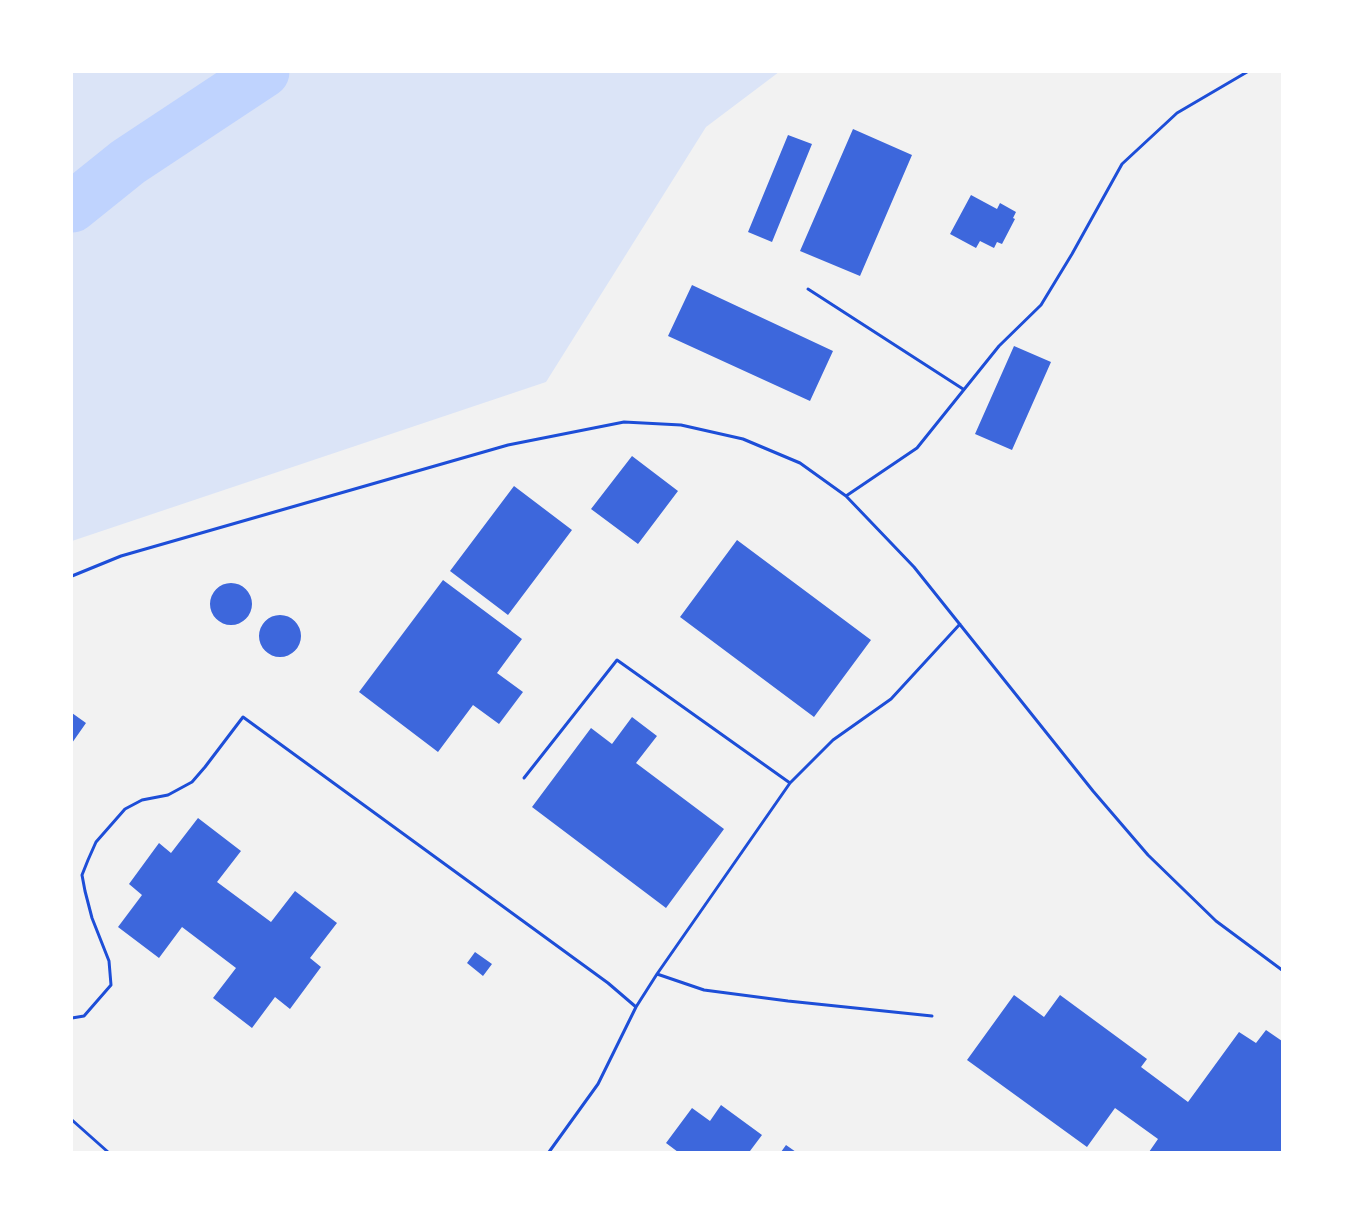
<!DOCTYPE html>
<html>
<head>
<meta charset="utf-8">
<style>
  body { margin:0 }
  #map { position:relative; width:1354px; height:1224px; overflow:hidden; background:#f2f2f2; font-family:"Fira Sans",sans-serif }
  canvas { display:block }
  .frame { position:absolute; inset:0; border:73px solid #fff; pointer-events:none }
</style>
</head>
<body>
<div id="map">
<canvas width="1354" height="1224"></canvas>
<div class="frame"></div>
</div>
<script>
const g = document.querySelector('canvas').getContext('2d');
g.lineJoin = 'round';
function paint(path, color) { g.fillStyle = color; g.fill(path, 'evenodd'); }
function strokePath(path, color, width, dash) { g.strokeStyle = color; g.lineWidth = width; g.lineCap = dash ? 'butt' : 'round'; g.setLineDash(dash || []); g.stroke(path); }
paint(new Path2D(`
  M72 72H779L706 127 546 382 72 541Z`), '#dbe4f7');
strokePath(new Path2D(`
  M72 207 128 162 264 72`), '#bfd3fe', 51);
paint(new Path2D(`
  M853 129 912 155 860 276 800 251Z
  M788 135 812 144 772 242 748 232Z
  M971 195 997 209 1000 203 1016 212 1013 218 1015 219 1002 244 997 242 994 248 980 241 976 248 950 234Z
  M692 285 833 351 810 401 668 336Z
  M1014 346 1051 362 1012 450 975 434Z
  M632 456 678 491 638 544 591 509Z
  M514 486 572 530 508 615 450 571Z
  M737 540 871 640 814 717 680 617Z
  M443 580 522 639 497 673 523 692 499 724 473 705 438 752 359 692Z
  M210 604a21 21 0 1 1 42 0a21 21 0 1 1-42 0Z
  M259 636a21 21 0 1 1 42 0a21 21 0 1 1-42 0Z
  M72 713 86 723 72 743Z
  M632 717 657 736 636 763 724 829 666 908 532 807 591 728 612 744Z
  M198 818 241 851 217 882 271 922 295 891 337 923 310 958 321 967 290 1009 275 997 252 1028 213 998 236 968 182 927 159 958 118 927 142 895 129 884 159 843 171 853Z
  M475 952 492 964 483 976 467 963Z
  M1014 995 1044 1017 1060 995 1147 1059 1141 1067 1188 1102 1239 1032 1256 1043 1266 1030 1282 1041V1152H1149L1158 1139 1115 1108 1087 1147 967 1060Z
  M721 1105 762 1135 750 1151 752 1152H678L666 1143 692 1108 710 1121Z
  M786 1145 796 1152H781Z`), '#3d67dc');
strokePath(new Path2D(`
  M808 289 963 389
  M846 496 917 448 999 346 1041 305 1072 254 1122 164 1177 113 1247 72
  M72 576 121 556 508 445 624 422 681 425 743 439 800 463 846 496 914 567 1093 791 1148 855 1216 921 1282 970
  M524 778 617 660 790 783
  M657 974 704 990 788 1001 932 1016
  M636 1007 657 974 790 783 833 740 891 699 960 624
  M72 1018 84 1016 111 985 109 961 92 918 85 891 82 875 88 860 96 842 125 809 142 800 168 795 192 782 205 767 243 717 608 983 636 1007 598 1084 549 1152
  M72 1120 108 1152`), '#1d4ed8', 3);
</script>
</body>
</html>
